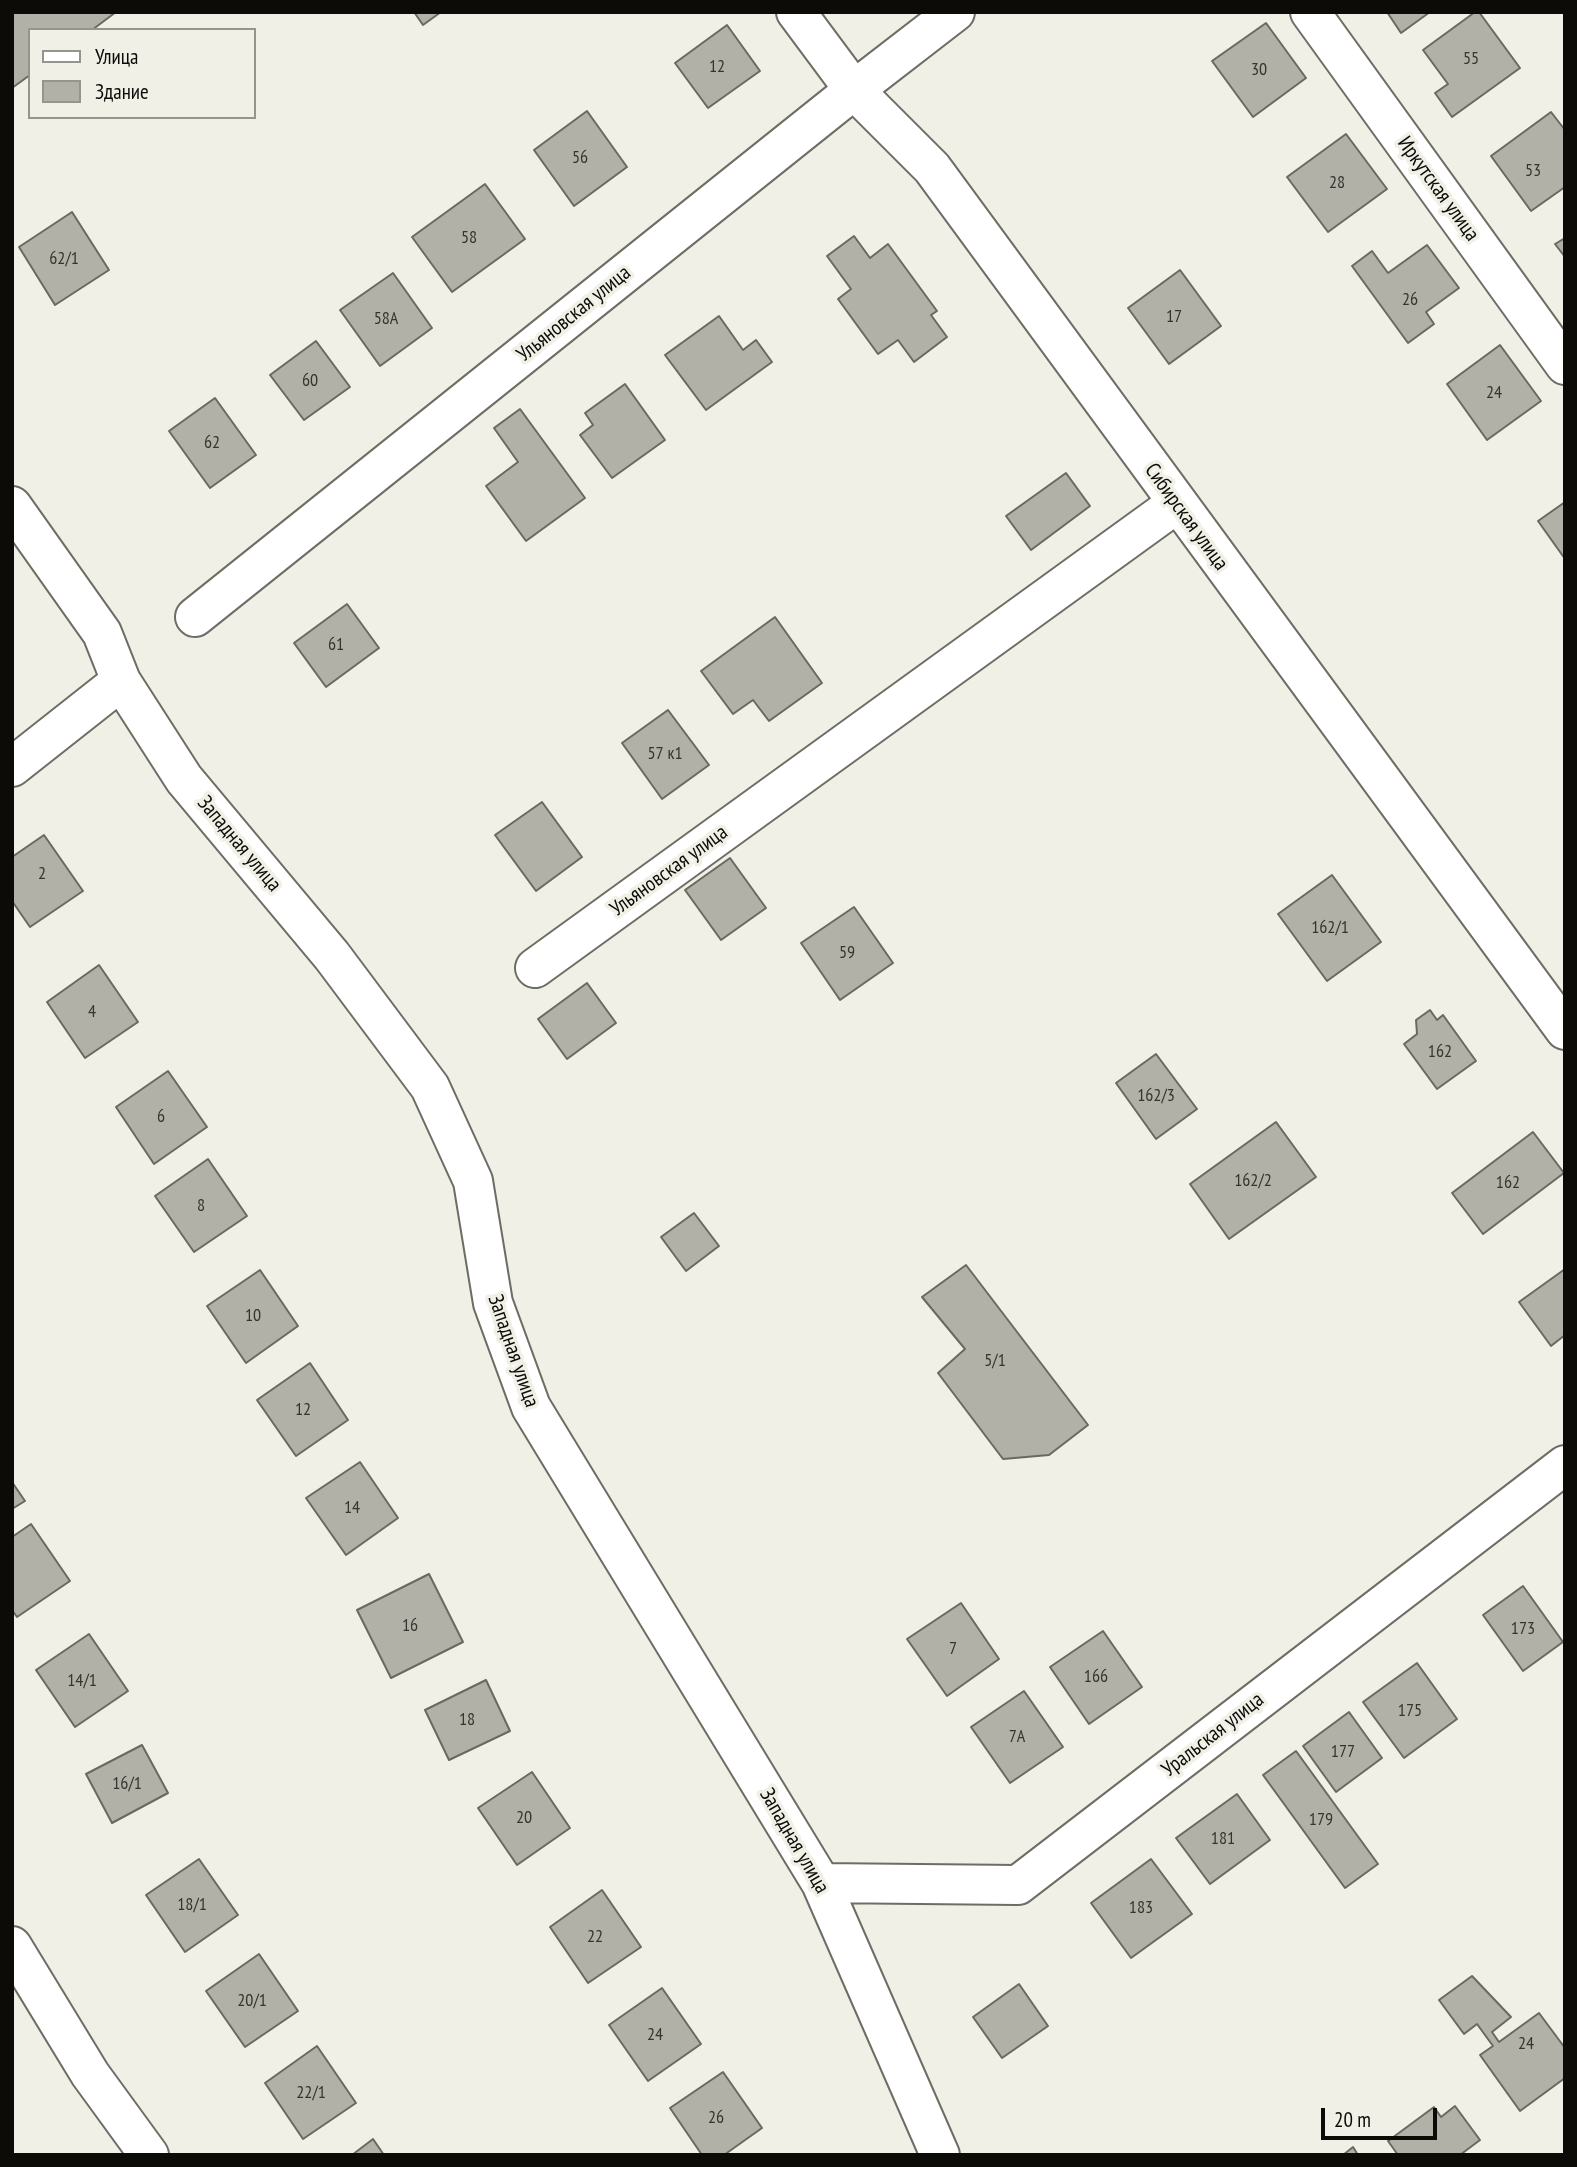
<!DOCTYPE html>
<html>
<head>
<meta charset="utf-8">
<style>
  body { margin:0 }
  #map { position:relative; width:1577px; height:2167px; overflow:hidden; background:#f1f0e6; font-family:"PT Sans Narrow",sans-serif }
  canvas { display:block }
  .frame { position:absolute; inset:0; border:14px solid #0c0b08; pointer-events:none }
  .legend { position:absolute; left:28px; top:28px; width:228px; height:91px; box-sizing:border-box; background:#f1f0e6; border:2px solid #95948d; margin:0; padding:9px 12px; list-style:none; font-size:21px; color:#0c0b08 }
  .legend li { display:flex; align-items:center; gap:14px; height:35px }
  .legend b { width:35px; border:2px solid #95948d }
  .scale { position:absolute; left:1321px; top:2108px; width:116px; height:32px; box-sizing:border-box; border:4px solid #0c0b08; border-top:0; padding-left:9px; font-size:21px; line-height:24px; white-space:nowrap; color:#0c0b08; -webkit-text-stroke:5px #f1f0e6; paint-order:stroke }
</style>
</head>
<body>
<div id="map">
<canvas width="1577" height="2167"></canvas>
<div class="frame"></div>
<ul class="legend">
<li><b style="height:9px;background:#fff"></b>Улица</li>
<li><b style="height:19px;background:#b2b1a7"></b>Здание</li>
</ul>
<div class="scale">20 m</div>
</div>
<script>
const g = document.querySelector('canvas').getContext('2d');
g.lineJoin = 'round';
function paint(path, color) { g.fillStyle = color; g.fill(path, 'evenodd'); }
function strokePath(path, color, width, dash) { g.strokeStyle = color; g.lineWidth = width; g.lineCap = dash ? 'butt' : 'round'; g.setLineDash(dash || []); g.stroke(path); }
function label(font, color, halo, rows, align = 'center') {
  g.font = font + ' "PT Sans Narrow",sans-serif'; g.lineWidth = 7; g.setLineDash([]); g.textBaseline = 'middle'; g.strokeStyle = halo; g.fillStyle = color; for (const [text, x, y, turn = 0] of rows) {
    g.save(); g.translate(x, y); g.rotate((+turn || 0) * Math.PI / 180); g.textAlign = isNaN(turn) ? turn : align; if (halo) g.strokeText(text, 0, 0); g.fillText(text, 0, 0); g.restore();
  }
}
const building = new Path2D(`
  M12 12H116L92 30H30V75L12 88Z
  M414 12H441L423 25Z
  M1387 12H1430L1401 33Z
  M1475 12H1479L1520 68 1452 117 1435 93 1448 84 1423 50Z
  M1266 23 1306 78 1253 117 1212 61Z
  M727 25 760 71 708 108 675 63Z
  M587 111 627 167 574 206 534 150Z
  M1551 112 1565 130V187L1531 211 1491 156Z
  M1346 134 1387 189 1328 232 1287 177Z
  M485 184 525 239 452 292 412 237Z
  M72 212 109 270 55 305 19 247Z
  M854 236 870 258 888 244 937 311 931 315 947 337 914 362 898 340 878 354 838 299 851 289 827 256Z
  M1565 238V257L1555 244Z
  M1427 245 1459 288 1426 312 1434 324 1408 343 1352 266 1372 251 1388 273Z
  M1180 270 1221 326 1169 364 1128 308Z
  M393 273 432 328 380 366 340 310Z
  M719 316 743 350 756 340 772 362 706 410 665 355Z
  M316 341 350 387 304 420 270 375Z
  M1500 345 1541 401 1487 440 1447 384Z
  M625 384 665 440 612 478 580 435 593 425 585 413Z
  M215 398 256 455 210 488 169 431Z
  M520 409 585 498 526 541 486 486 518 462 494 428Z
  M1066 473 1090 506 1031 550 1006 516Z
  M1565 502V559L1538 521Z
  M347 604 379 648 326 687 294 643Z
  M775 617 822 683 769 721 753 700 733 714 701 671Z
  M668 710 709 765 662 799 622 743Z
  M542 802 582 857 536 891 495 835Z
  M44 835 83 891 30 927 12 901V857Z
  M730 858 766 908 721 940 685 890Z
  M1332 875 1381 942 1327 981 1278 914Z
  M854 907 893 963 840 1000 801 943Z
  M99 965 138 1022 85 1058 47 1002Z
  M587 983 616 1023 567 1059 538 1019Z
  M1430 1010 1437 1020 1443 1015 1476 1061 1437 1089 1404 1044 1417 1034 1416 1020Z
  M1156 1054 1197 1109 1156 1139 1116 1083Z
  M168 1071 207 1127 154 1164 116 1107Z
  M1276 1122 1316 1177 1229 1239 1190 1184Z
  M1533 1132 1564 1173 1483 1234 1452 1193Z
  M208 1159 247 1216 194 1252 155 1196Z
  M694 1213 719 1246 686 1271 661 1237Z
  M966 1265 1088 1425 1049 1455 1003 1459 938 1373 965 1349 922 1297Z
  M1565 1269V1335L1551 1346 1519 1302Z
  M260 1270 298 1326 246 1363 207 1306Z
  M310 1363 348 1420 296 1456 257 1400Z
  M360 1462 398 1518 346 1555 306 1498Z
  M12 1482 25 1501 12 1509Z
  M31 1524 70 1581 17 1617 12 1610V1537Z
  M429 1574 463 1642 391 1678 357 1610Z
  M1523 1586 1563 1642 1523 1671 1483 1615Z
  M961 1603 999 1659 947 1696 907 1639Z
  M1103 1631 1142 1687 1089 1724 1050 1667Z
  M89 1634 128 1691 75 1727 36 1670Z
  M1417 1663 1457 1719 1404 1758 1363 1702Z
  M486 1680 510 1731 449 1760 425 1710Z
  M1024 1691 1063 1747 1010 1783 971 1727Z
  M1349 1712 1382 1758 1336 1792 1303 1746Z
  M142 1745 168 1793 112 1823 86 1774Z
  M1296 1751 1378 1864 1345 1888 1263 1775Z
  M532 1772 570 1828 517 1865 478 1808Z
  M1237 1794 1270 1840 1210 1884 1176 1838Z
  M199 1859 238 1915 185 1952 146 1895Z
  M1151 1859 1192 1914 1131 1958 1091 1903Z
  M602 1890 641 1947 588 1983 550 1927Z
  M259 1954 298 2011 245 2047 206 1991Z
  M1472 1976 1511 2017 1492 2032 1499 2042 1539 2013 1565 2048V2078L1520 2111 1480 2055 1493 2046 1477 2024 1464 2034 1439 2000Z
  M1019 1984 1048 2026 1002 2058 973 2017Z
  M662 1988 701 2044 648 2081 609 2025Z
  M317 2046 356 2103 303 2139 265 2083Z
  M723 2072 762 2128 724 2155H702L670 2108Z
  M1455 2106 1480 2140 1460 2155H1398L1388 2141 1434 2107 1441 2117Z
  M373 2139 384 2155H352Z
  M1353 2147 1358 2155H1343Z`);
paint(building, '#b2b1a7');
strokePath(building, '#6a6961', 2);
const street = new Path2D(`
  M796 12 854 90 932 168 1565 1030
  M1310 12 1565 365
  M12 506 102 633 121 681 184 779 332 956 430 1087 473 1181 493 1303 531 1407 821 1883 940 2155
  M195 617 854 90 955 12
  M12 767 121 681
  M535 968 1176 504
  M821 1883 1018 1885 1565 1465
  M12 1946 90 2074 149 2155`);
strokePath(street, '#6e6c64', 42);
strokePath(street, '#fff', 38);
label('18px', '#363430', null, [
  ["55",1471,59],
  ["12",717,67],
  ["30",1259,70],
  ["56",580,158],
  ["53",1533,171],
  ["28",1337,183],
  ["58",469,238],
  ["62/1",64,259],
  ["26",1410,300],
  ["17",1174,317],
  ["58А",386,319],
  ["60",310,381],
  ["24",1494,393],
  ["62",212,443],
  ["61",336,645],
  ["57 к1",665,754],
  ["2",42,874],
  ["162/1",1330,928],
  ["59",847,953],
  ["4",92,1012],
  ["162",1440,1052],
  ["162/3",1156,1096],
  ["6",161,1117],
  ["162/2",1253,1181],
  ["162",1508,1183],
  ["8",201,1206],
  ["10",253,1316],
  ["5/1",995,1361],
  ["12",303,1410],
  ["14",352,1508],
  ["16",410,1626],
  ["173",1523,1629],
  ["7",953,1649],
  ["166",1096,1677],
  ["14/1",82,1681],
  ["175",1410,1711],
  ["18",467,1720],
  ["7А",1017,1737],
  ["177",1343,1752],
  ["16/1",127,1784],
  ["20",524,1818],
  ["179",1321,1820],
  ["181",1223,1839],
  ["18/1",192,1905],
  ["183",1141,1908],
  ["22",595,1937],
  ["20/1",252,2001],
  ["24",655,2035],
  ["24",1526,2044],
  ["22/1",311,2093],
  ["26",716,2118]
]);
label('21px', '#0c0b08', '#f1f0e6', [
  ["Иркутская улица",1438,189,54],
  ["Ульяновская улица",574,314,-39],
  ["Сибирская улица",1186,517,54],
  ["Западная улица",239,844,50],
  ["Ульяновская улица",669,871,-36],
  ["Западная улица",513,1351,71],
  ["Уральская улица",1213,1735,-38],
  ["Западная улица",794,1841,60]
]);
</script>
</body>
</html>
